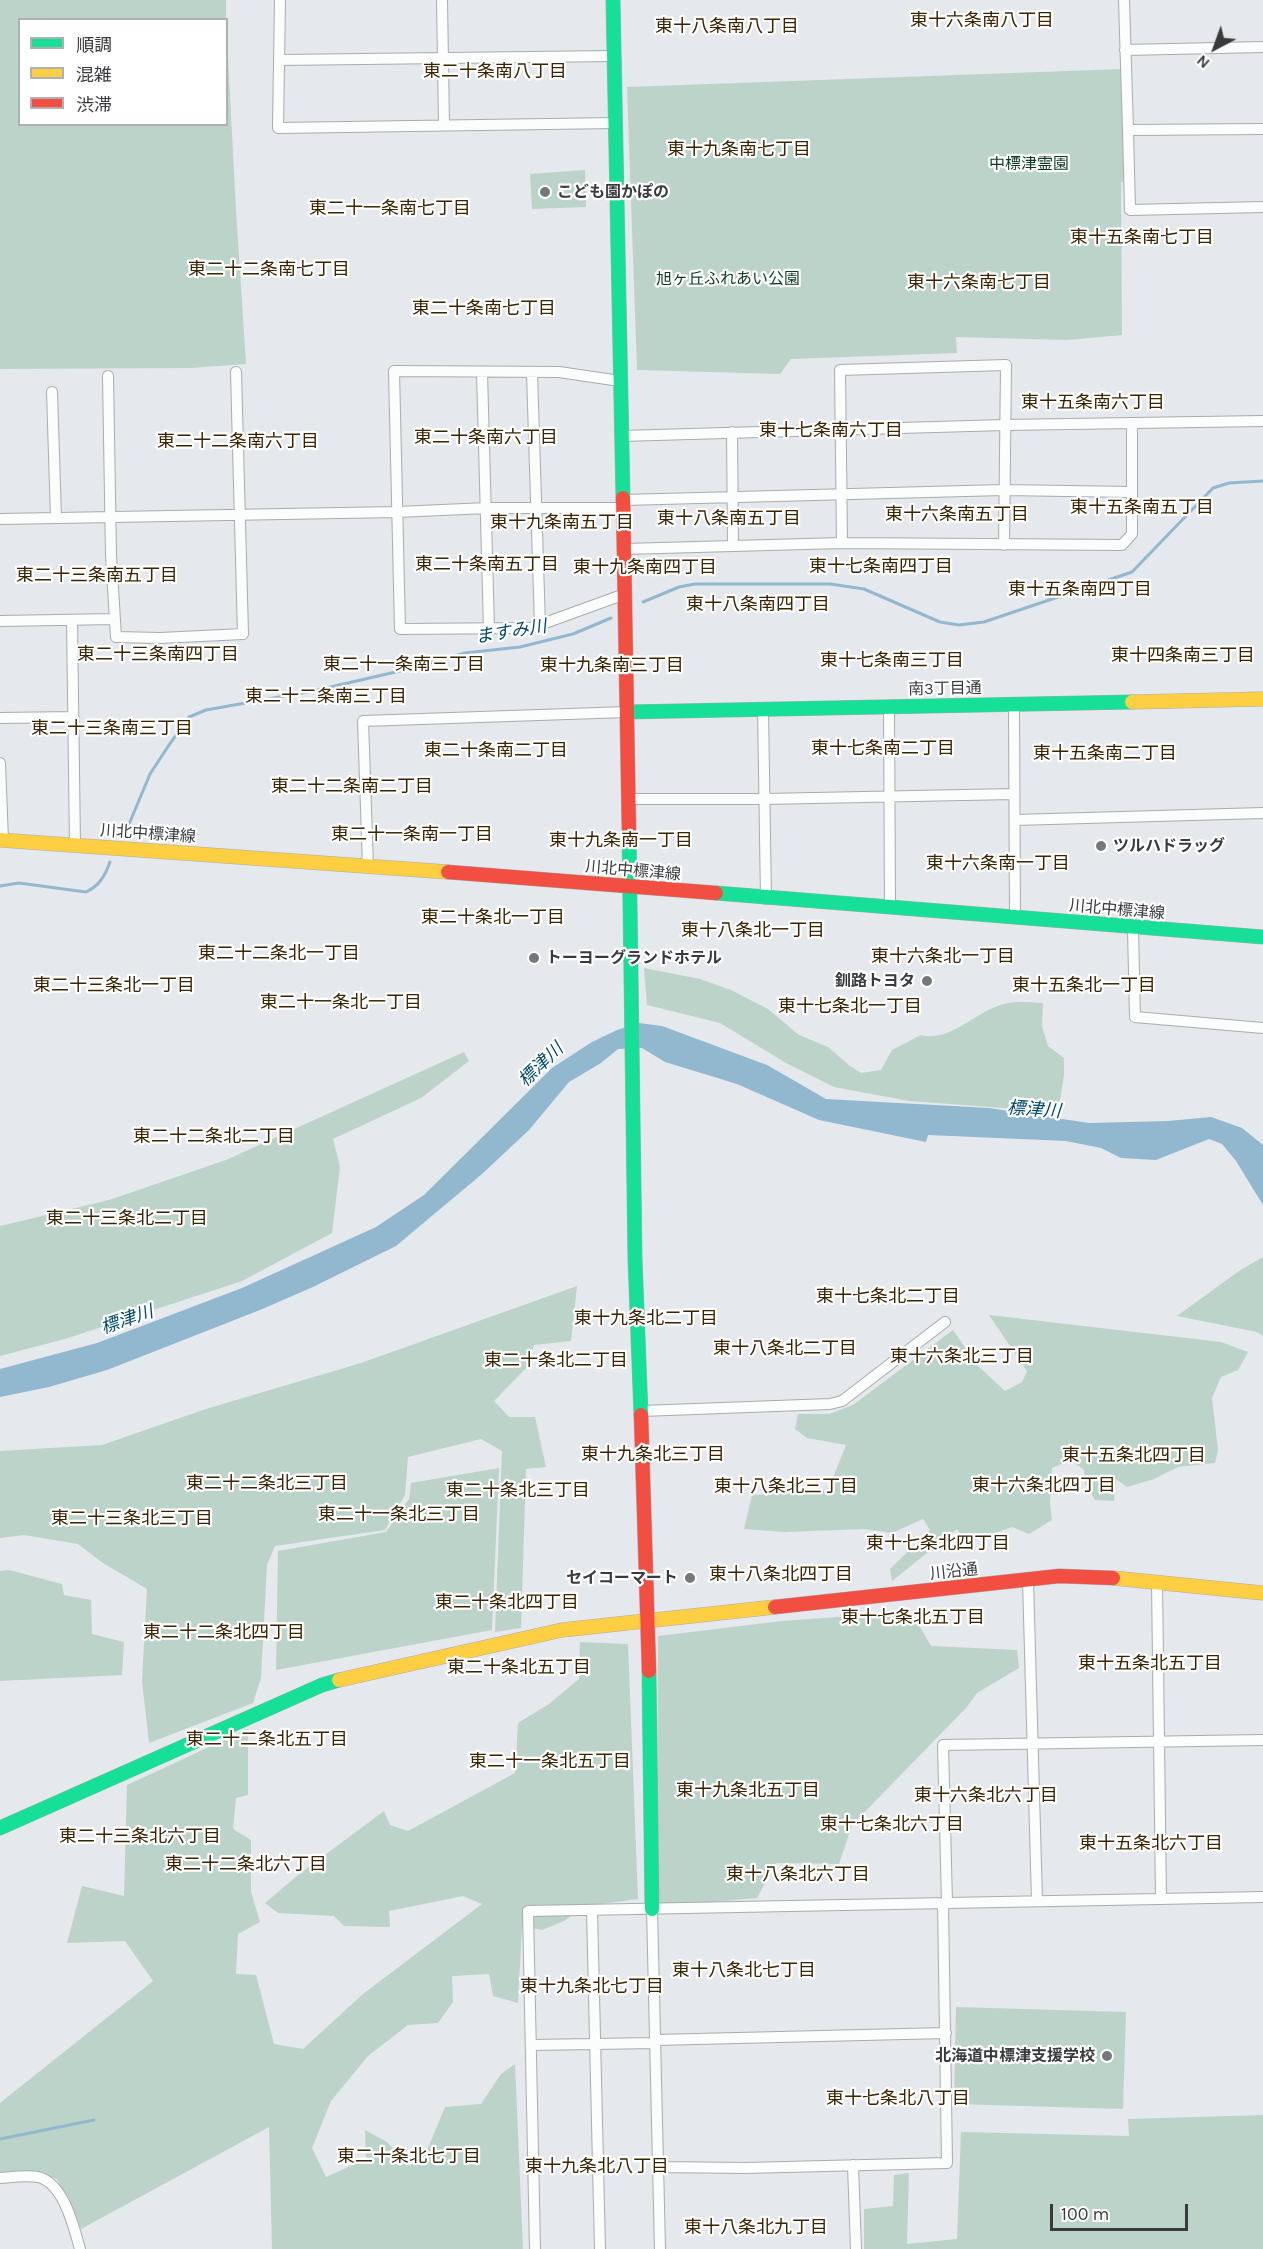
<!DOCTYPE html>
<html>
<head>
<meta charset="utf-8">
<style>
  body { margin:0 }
  #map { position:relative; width:1263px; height:2249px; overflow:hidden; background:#e5e8ec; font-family:Karla,"Noto Sans JP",sans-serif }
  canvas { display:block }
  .legend { position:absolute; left:18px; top:18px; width:210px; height:108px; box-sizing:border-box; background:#fff; border:2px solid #afb0b1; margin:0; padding:8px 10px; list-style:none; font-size:18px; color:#383a3d }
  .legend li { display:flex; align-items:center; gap:12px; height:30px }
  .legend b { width:30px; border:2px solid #afb0b1 }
  .north { position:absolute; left:1185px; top:18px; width:60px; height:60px; -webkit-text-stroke:4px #fff; paint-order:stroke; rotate:221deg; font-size:16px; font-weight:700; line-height:24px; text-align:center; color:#383a3d }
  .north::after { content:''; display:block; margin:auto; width:21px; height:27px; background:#383a3d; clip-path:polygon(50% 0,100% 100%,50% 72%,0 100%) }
  .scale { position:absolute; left:1050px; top:2204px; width:138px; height:27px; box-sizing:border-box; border:3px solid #383a3d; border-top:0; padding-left:8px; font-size:18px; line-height:21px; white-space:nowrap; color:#383a3d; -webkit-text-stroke:4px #fff; paint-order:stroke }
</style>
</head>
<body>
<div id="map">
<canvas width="1263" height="2249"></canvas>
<ul class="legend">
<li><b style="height:8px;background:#16e098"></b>順調</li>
<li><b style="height:8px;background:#ffcf43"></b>混雑</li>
<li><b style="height:8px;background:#f24e42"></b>渋滞</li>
</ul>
<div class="north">N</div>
<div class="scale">100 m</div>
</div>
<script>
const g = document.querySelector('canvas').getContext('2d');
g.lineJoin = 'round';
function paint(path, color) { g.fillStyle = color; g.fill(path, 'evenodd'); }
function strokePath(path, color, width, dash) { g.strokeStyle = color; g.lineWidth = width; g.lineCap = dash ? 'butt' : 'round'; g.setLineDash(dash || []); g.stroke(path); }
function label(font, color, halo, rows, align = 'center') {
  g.font = font + ' Karla,"Noto Sans JP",sans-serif'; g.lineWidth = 4.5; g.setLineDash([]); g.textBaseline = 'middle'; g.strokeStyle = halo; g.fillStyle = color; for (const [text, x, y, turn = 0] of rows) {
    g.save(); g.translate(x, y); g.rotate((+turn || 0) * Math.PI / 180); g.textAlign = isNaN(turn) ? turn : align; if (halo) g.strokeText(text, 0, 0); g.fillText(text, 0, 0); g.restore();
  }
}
paint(new Path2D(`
  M0 0H226V20H20V124H226V20L236 210 246 364 190 368 0 369Z
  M1122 69 1127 181 1121 182 1122 335 1067 340 956 337 957 353 791 359 780 374 637 370 627 87Z
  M585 170 586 207 532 209 530 174Z
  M644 968 700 979 731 990 768 1009 799 1035 828 1047 850 1066 861 1073 881 1070 892 1050 921 1035C948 1042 972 1016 995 1007 1011 1000 1026 1002 1043 1003L1042 1026 1048 1046 1064 1058V1075L1058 1112 909 1101 834 1087 786 1063 720 1023 647 1005Z
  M464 1052 469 1061 421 1098 333 1139 340 1167 332 1233 242 1281 65 1339 0 1356V1226L109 1200 226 1160Z
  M1263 1257V1336L1257 1332 1177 1316 1239 1271Z
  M577 1286 571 1341 534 1345 528 1366 494 1401 509 1417H535L546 1467 526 1469 521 1628 495 1632 502 1451 481 1439 408 1457 405 1495 385 1530 275 1546 267 1565 261 1678 253 1703 149 1743 142 1681 147 1589 103 1563 78 1544 24 1535 0 1538V1451L102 1445 206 1409 361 1363Z
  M989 1315 1221 1342 1248 1352 1238 1370 1221 1377 1212 1398 1218 1450 1215 1463 1178 1467 1154 1479 1127 1487 1116 1479 1114 1501 1095 1500 1085 1484 1084 1470 1071 1460 1052 1468 1050 1503 1052 1520 1029 1534 1012 1527 967 1543 957 1529 892 1581 890 1569 930 1530 923 1519 892 1533 864 1529 784 1532 744 1529 752 1495 812 1493 829 1488 846 1445 807 1438 795 1429 798 1414H829L853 1405 953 1330 978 1366 1005 1391 1022 1382 1027 1371Z
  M499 1468 492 1630 276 1670 278 1551 386 1532 409 1499 411 1483Z
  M9 1570 62 1584 64 1595 91 1600 92 1634 124 1642 122 1675 0 1681V1571Z
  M907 1612 916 1620 931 1646 1017 1650 1019 1668 977 1693 966 1708 852 1825 839 1864 776 1863 757 1898 657 1907 658 1636 782 1621Z
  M580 1642 628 1644 638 1899 586 1906 564 1921 542 1930 522 1926 518 2003 493 1996 489 1974 452 1976 453 2002 438 2023 408 2025 368 2056 331 2101 312 2148 326 2177 366 2159 365 2130 387 2142 410 2166 428 2148 445 2107 481 2104 501 2074 515 2064 523 2249H272L269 2127 81 2229 57 2179 38 2172H0V2103L153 1981 125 1941 67 1943 82 1886 124 1896 127 1785 248 1729V1795L236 1798 233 1829 251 1840V1892L260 1922 238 1934 236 1974 256 1975 274 2044 303 2049 363 1994 482 1904 463 1896 389 1911 390 1927 344 1926 334 1916 278 1913 265 1903 298 1875 384 1811 390 1825 408 1831 515 1773 518 1723 549 1704 579 1679Z
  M956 2007 1126 2012 1123 2109 954 2104Z
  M1263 2115V2249H864V2209L893 2206 894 2175 909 2173 907 2244 957 2239 961 2132 1129 2136 1128 2119Z`), '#bcd3c9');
paint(new Path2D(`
  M639 1023 662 1026 767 1065 826 1099 989 1108 1089 1123 1168 1121 1211 1117 1242 1128 1263 1145V1205L1236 1161 1222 1144 1209 1139 1156 1160 1121 1158 1101 1148 1066 1141 928 1135 926 1142 819 1120 737 1084 665 1062 642 1048 618 1049 601 1063 569 1082 529 1130 482 1174 396 1246 313 1287 260 1310 107 1370 49 1387 0 1397V1369L97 1343 242 1288 376 1227 424 1195 552 1068 592 1042 617 1030Z`), '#92b8cf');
strokePath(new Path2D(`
  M643 602 679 587 695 584H830L864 589 940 622 959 625 984 622 1132 572 1213 488 1229 483 1263 481
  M127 829 150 774 169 745 189 717 206 710 313 691 413 668 465 653 520 647 573 634 611 618
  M0 886 19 883 86 892C99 886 105 876 110 862
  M0 2139 94 2120`), '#92b8cf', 3);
const street = new Path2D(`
  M280 0 278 128 615 123
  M442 0 444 124
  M1124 0 1128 130 1263 129
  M1125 50 1263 47
  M279 60 614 56
  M1128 130 1130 210 1263 207
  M482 372 489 629
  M532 373 540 626
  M108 376 111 555 116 637 160 638 243 634 236 372
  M620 381 559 372 394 371 400 629 531 628 625 594
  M52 392 56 518
  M732 432 733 546
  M621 436 1005 425 1263 421
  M623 500 1004 490 1131 492
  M0 519 397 512 487 508H623
  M842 543 840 370 1006 365 1004 545
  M624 549 842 543 1122 545 1132 534V424
  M72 620 75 846
  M0 621 114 619
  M1014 705 1015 917
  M889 706 890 908
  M763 709 766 899
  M0 718 72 717
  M0 763 3 840
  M629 799H764L1014 794
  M1015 820 1263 813
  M368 867 363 721 627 712
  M1133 929 1135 1017 1263 1028
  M641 1411 830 1404 842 1401 945 1322
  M1028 1580 1037 1901
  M1157 1581 1161 1899
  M947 1903 943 1745 1263 1740
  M652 1909 660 2249
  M592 1910 600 2249
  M655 2040 946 2033
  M532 2045 655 2043
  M853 2165 856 2249
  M658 2167 745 2168 947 2163 943 1903
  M0 2178C12 2177 26 2175 38 2177 64 2183 74 2228 80 2249
  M535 2249 528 1911 1263 1897`);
const fast = new Path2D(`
  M613 0 623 498
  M627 712 1132 702
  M629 832 635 1259 641 1415
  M716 893 1263 937
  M649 1671 652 1909
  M0 1828 322 1685 339 1680`);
const slow = new Path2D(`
  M1132 702 1263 699
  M0 840 448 872
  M1113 1578 1263 1593
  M339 1680 562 1630 775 1607`);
const jam = new Path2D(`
  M623 498 629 832
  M448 872 716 893
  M641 1415 649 1671
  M775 1607 1059 1576 1113 1578`);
strokePath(street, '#a9acae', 12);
strokePath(fast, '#a9acae', 15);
strokePath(slow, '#a9acae', 15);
strokePath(jam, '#a9acae', 15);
strokePath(street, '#fbfcfc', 10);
strokePath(fast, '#16e098', 14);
strokePath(slow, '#ffcf43', 14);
strokePath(jam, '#f24e42', 14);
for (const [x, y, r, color] of [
  [545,192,6,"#75777a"],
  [1101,846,6,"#75777a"],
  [534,958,6,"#75777a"],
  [927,981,6,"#75777a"],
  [690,1578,6,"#75777a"],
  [1107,2056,6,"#75777a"]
]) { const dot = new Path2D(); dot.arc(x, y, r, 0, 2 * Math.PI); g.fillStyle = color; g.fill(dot); strokePath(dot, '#fff', 2); }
label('16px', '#0a3a26', '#fff', [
  ["中標津霊園",1029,164],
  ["旭ヶ丘ふれあい公園",728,279]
]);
label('bold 16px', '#383a3d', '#fff', [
  ["こども園かぽの",557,192],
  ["ツルハドラッグ",1113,846],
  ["トーヨーグランドホテル",546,958],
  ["釧路トヨタ",915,981,"right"],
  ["セイコーマート",678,1578,"right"],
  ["北海道中標津支援学校",1095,2056,"right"]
], 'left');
label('16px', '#383a3d', '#fff', [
  ["南3丁目通",945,689,-1],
  ["川北中標津線",148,834,4],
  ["川北中標津線",633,871,5],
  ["川北中標津線",1117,910,5],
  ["川沿通",954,1572,-6]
]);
label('18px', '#3b2400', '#fff', [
  ["東十六条南八丁目",982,21],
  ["東十八条南八丁目",727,27],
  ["東二十条南八丁目",495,72],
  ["東十九条南七丁目",739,150],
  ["東二十一条南七丁目",390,209],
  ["東十五条南七丁目",1142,238],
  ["東二十二条南七丁目",269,270],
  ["東十六条南七丁目",979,283],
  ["東二十条南七丁目",484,309],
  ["東十五条南六丁目",1093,403],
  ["東十七条南六丁目",831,431],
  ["東二十条南六丁目",486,438],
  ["東二十二条南六丁目",238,442],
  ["東十五条南五丁目",1142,508],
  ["東十六条南五丁目",957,515],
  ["東十八条南五丁目",729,519],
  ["東十九条南五丁目",562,523],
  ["東二十条南五丁目",487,565],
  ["東十七条南四丁目",881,567],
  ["東十九条南四丁目",645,568],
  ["東二十三条南五丁目",97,576],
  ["東十五条南四丁目",1080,590],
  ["東十八条南四丁目",758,605],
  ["東二十三条南四丁目",158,655],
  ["東十四条南三丁目",1183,656],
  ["東十七条南三丁目",892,661],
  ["東二十一条南三丁目",404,665],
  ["東十九条南三丁目",612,666],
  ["東二十二条南三丁目",326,697],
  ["東二十三条南三丁目",112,729],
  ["東十七条南二丁目",883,749],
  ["東二十条南二丁目",496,751],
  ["東十五条南二丁目",1105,754],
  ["東二十二条南二丁目",352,787],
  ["東二十一条南一丁目",412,835],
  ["東十九条南一丁目",621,841],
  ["東十六条南一丁目",998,864],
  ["東二十条北一丁目",493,918],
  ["東十八条北一丁目",753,931],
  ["東二十二条北一丁目",279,954],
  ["東十六条北一丁目",943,957],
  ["東二十三条北一丁目",114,986],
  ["東十五条北一丁目",1084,986],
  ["東二十一条北一丁目",341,1003],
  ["東十七条北一丁目",850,1007],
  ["東二十二条北二丁目",214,1137],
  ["東二十三条北二丁目",127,1219],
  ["東十七条北二丁目",888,1297],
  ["東十九条北二丁目",646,1319],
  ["東十八条北二丁目",785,1349],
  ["東十六条北三丁目",962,1357],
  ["東二十条北二丁目",556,1361],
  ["東十九条北三丁目",653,1455],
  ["東十五条北四丁目",1134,1456],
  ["東二十二条北三丁目",267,1484],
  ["東十六条北四丁目",1044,1486],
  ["東十八条北三丁目",786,1487],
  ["東二十条北三丁目",518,1491],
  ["東二十一条北三丁目",399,1515],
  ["東二十三条北三丁目",132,1519],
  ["東十七条北四丁目",938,1544],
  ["東十八条北四丁目",781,1575],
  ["東二十条北四丁目",507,1603],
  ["東十七条北五丁目",913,1618],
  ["東二十二条北四丁目",224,1633],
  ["東十五条北五丁目",1150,1664],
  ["東二十条北五丁目",519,1668],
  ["東二十二条北五丁目",267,1740],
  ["東二十一条北五丁目",550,1762],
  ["東十九条北五丁目",748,1791],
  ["東十六条北六丁目",986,1796],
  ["東十七条北六丁目",892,1825],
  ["東二十三条北六丁目",140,1837],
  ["東十五条北六丁目",1151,1844],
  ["東二十二条北六丁目",246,1865],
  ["東十八条北六丁目",798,1875],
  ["東十八条北七丁目",744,1971],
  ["東十九条北七丁目",592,1987],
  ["東十七条北八丁目",898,2099],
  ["東二十条北七丁目",409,2157],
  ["東十九条北八丁目",597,2167],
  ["東十八条北九丁目",756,2228]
]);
label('italic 18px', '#004969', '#fff', [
  ["ますみ川",511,632,-9],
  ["標津川",541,1065,-44],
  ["標津川",1034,1110,4],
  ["標津川",127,1320,-19]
]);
</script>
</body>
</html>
